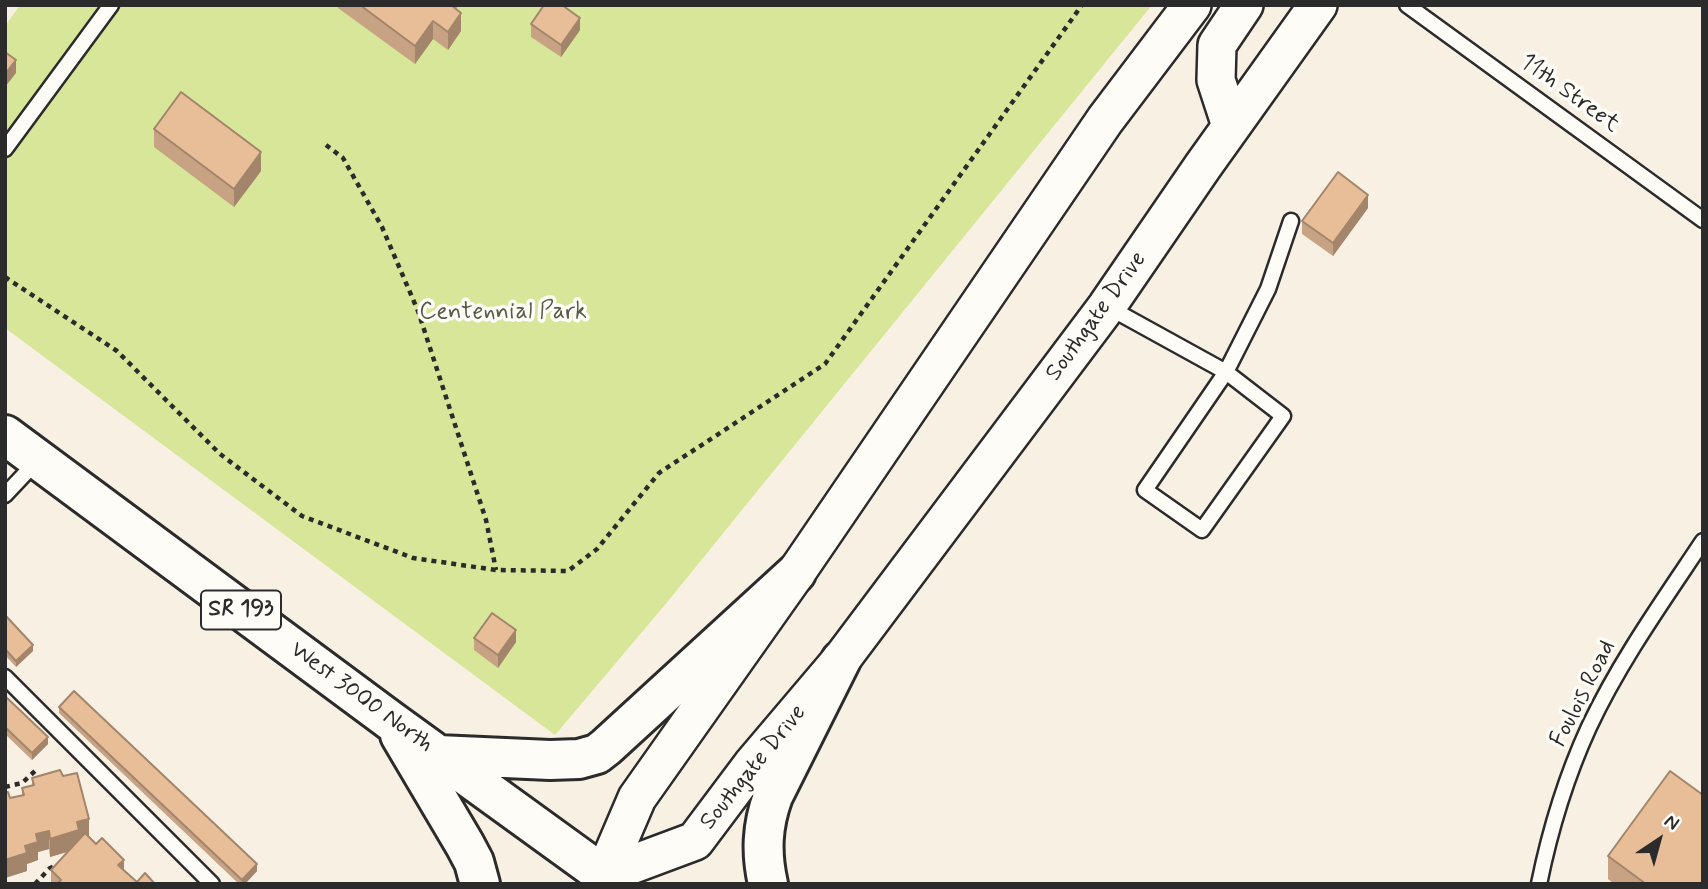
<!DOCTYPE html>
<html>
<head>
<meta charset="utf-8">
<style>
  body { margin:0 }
  #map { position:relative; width:1708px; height:889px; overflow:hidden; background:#f9f0e4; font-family:Mynerve,sans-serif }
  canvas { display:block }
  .frame { position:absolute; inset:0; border:7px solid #2b2b2b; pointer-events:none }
  .north { position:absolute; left:1624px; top:805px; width:70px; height:70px; -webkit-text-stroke:5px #fdfcf7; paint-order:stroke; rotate:36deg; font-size:19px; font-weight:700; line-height:28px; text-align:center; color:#2b2b2b }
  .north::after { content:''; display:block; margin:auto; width:24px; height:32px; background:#2b2b2b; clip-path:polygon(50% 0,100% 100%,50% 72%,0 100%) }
</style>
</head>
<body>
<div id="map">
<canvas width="1708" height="889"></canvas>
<div class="frame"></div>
<div class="north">N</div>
</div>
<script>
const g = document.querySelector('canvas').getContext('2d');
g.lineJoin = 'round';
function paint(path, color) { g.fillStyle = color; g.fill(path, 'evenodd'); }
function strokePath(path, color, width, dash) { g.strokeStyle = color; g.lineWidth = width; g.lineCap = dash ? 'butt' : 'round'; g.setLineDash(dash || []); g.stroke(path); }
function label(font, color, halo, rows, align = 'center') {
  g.font = font + ' Mynerve,sans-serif'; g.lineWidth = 7; g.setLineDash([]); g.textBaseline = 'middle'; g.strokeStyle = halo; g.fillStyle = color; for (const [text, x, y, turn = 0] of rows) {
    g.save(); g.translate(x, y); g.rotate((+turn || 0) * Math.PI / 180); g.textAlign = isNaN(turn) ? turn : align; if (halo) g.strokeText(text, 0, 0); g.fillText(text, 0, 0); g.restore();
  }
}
paint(new Path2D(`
  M20 5H1152L664 606 555 735 5 328V26Z`), '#d7e699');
const service = new Path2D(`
  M1407 5 1703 220
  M5 149 111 5
  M1108 307 1226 372 1283 416 1202 530 1145 490 1226 372 1268 289 1291 221
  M5 495 37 461
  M5 677 212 884
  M1539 884C1550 830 1566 777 1589 727 1620 661 1663 601 1703 541`);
const secondary = new Path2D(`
  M1231 126 1216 80 1217 45 1244 5
  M604 875 695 841 752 765 841 660 1107 306 1203 166 1318 5
  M604 875 637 798 796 573 1105 120 1192 5`);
const primary = new Path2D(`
  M5 435 391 721 616 884
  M400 735 465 845 474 862 480 884
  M438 755 550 760 579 759 597 754 606 747 796 573
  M768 884C761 853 762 826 773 796L841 660`);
strokePath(service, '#2b2b2b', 19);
strokePath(secondary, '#2b2b2b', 42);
strokePath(primary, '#2b2b2b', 44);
strokePath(new Path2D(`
  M326 145 343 158 382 227 418 311 486 520 496 570
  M5 277 117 351 220 454 302 516 413 558 496 570 568 571 597 549 659 473 825 364 1082 5
  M5 787 22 783 35 771
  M35 884 50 868 58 865`), '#2b2b2b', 4.5, [5, 5]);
strokePath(service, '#fdfcf7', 14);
strokePath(secondary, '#fdfcf7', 37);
strokePath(primary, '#fdfcf7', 38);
paint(new Path2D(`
  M338 5H459L456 9 461 31 448 50 433 39 415 64 338 8Z
  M531 24 580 30 561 57 531 37Z
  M154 129 261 171 234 207 154 147Z
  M1368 208 1333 256 1302 234V221Z
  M5 615 33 651 16 667 5 655Z
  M474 638 516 642 498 668 474 650Z
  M5 696 48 744 32 760 5 734Z
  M59 707 257 871 245 884H239L59 713Z
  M32 778 89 837 137 882 155 884H51V870L68 852 50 857 49 849 38 852V860L27 864V871L5 878V792L10 798 22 795V788L32 785Z
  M1608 856 1703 884H1614L1608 879Z`), '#c8a383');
paint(new Path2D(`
  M461 13V31L448 50V32Z
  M580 18V30L561 57V45Z
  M433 21V39L415 64V46Z
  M16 60V73L5 87V74Z
  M261 152V171L234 207V189Z
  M1368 195V208L1333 256V243Z
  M516 630V642L498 668V655Z
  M33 645V651L16 667V661Z
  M48 737V744L32 760V753Z
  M89 819V837L79 848 50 857V839L77 822Z
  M49 831V849L38 852V860L27 864V871L5 878V860L25 846 36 834Z
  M124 860V884L118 865Z
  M257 864V871L245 884H242V880Z`), '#a2856a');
const building = new Path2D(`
  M360 5H451L461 13 448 32 433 21 415 46Z
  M544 5H562L580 18 561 45 531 24Z
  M5 52 16 60 5 74Z
  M181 92 261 152 234 189 154 129Z
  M1338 172 1368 195 1333 243 1302 221Z
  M492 613 516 630 498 655 474 638Z
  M5 615 33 645 16 661 5 649Z
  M74 691 257 864 242 880 59 707Z
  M5 696 48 737 32 753 5 727Z
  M60 770 63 776 77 773 89 819 77 822 79 830 50 839 49 831 36 834 38 842 25 846 27 853 5 860V792H8L10 798 24 795 22 788 34 785 32 778Z
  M1670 771 1703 795V884H1646L1608 856Z
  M85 833 96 844 102 838 124 860 118 865 137 882 145 873 155 884H57L61 880 51 870Z`);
paint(building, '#e8be98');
strokePath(building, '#a2856a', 2);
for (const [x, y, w] of [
  [241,610,80]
]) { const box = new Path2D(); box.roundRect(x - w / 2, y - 19.5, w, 39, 5); g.fillStyle = '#fdfcf7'; g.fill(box); strokePath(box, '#2b2b2b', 2); }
label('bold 23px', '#2b2b2b', null, [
  ["SR 193",241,610]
]);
label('24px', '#2b2b2b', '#fdfcf7', [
  ["11th Street",1569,94,36],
  ["Southgate Drive",1097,317,-54],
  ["Foulois Road",1584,694,-63],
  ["West 3000 North",361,698,36],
  ["Southgate Drive",754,768,-51]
]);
label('24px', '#565a46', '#fdfcf7', [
  ["Centennial Park",503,313]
]);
</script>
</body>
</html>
